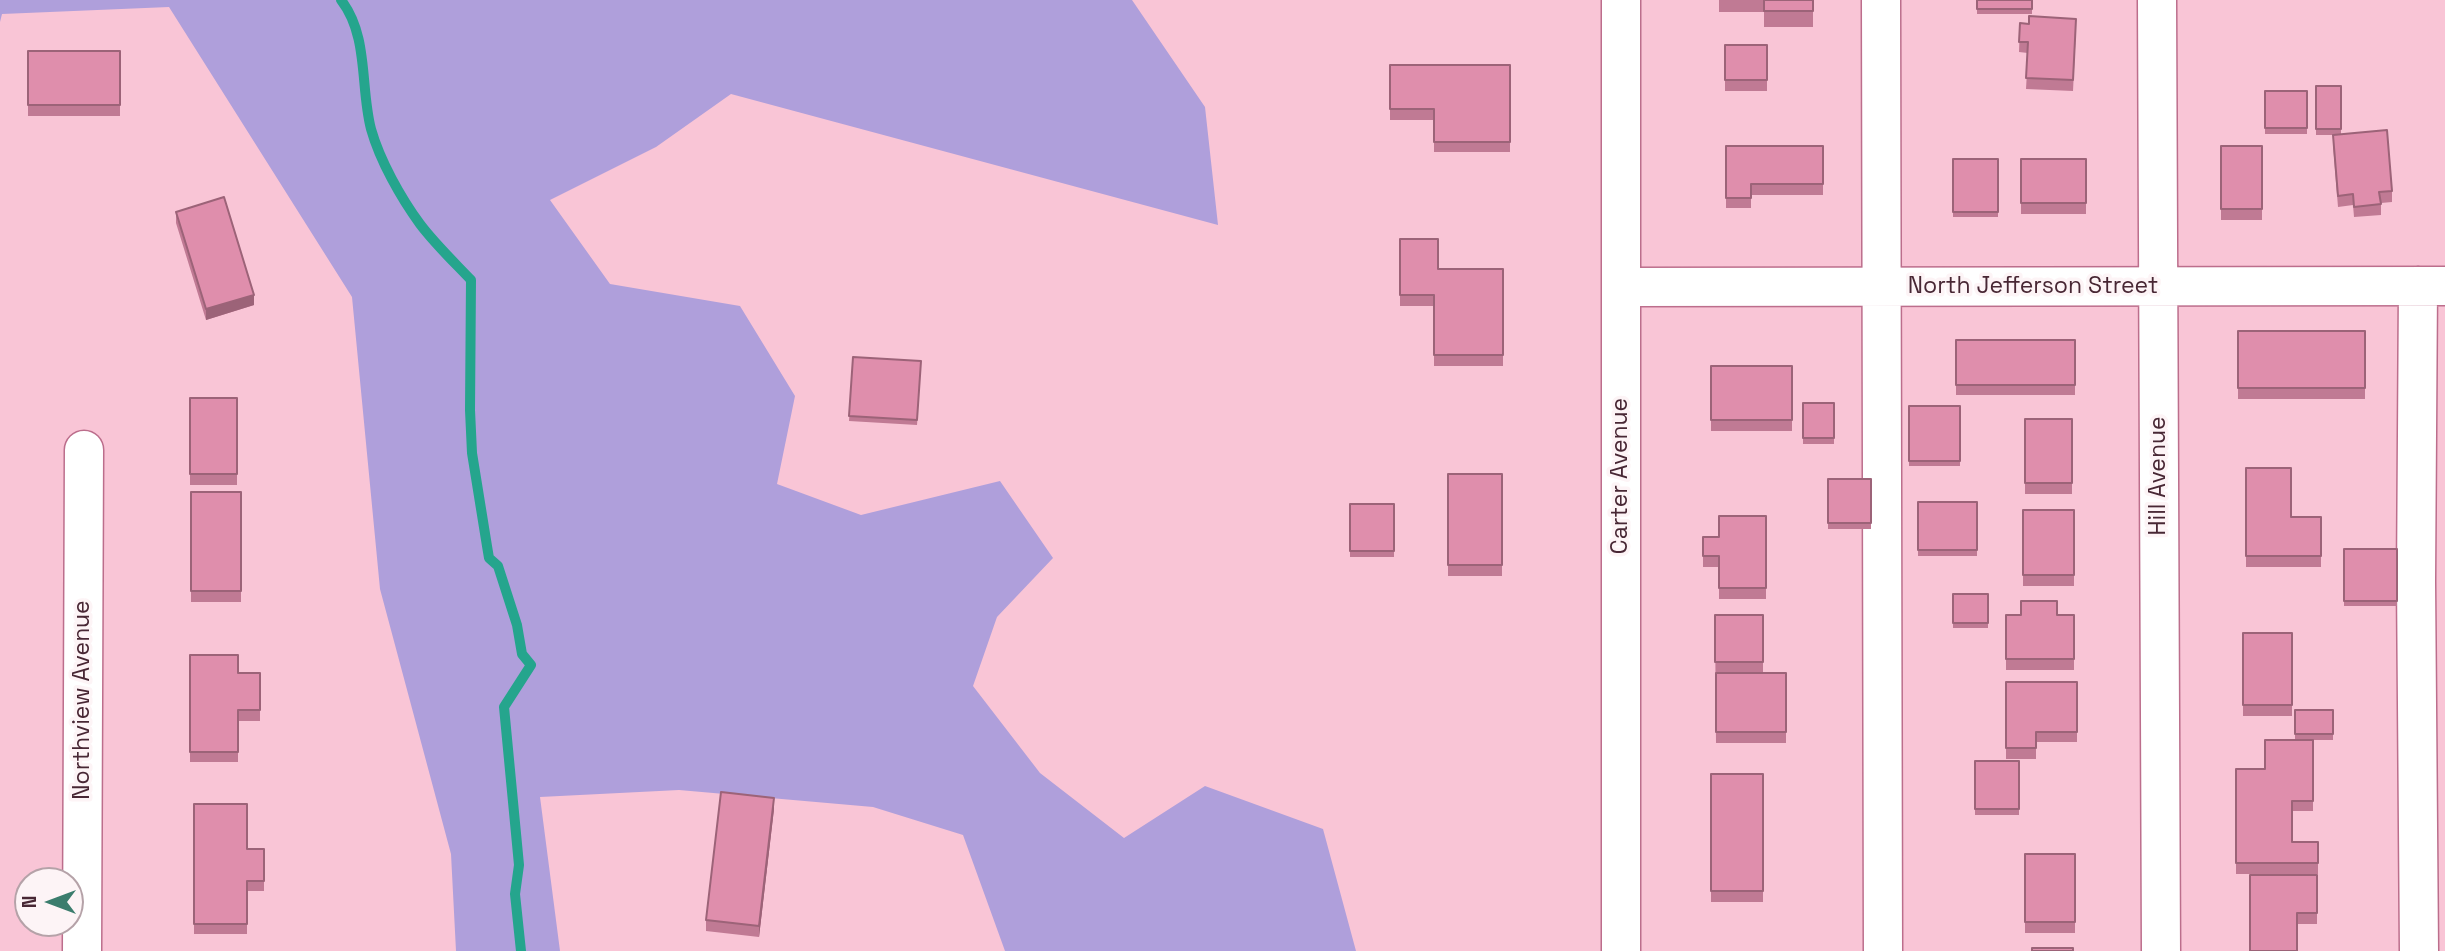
<!DOCTYPE html>
<html>
<head>
<meta charset="utf-8">
<style>
  body { margin:0 }
  #map { position:relative; width:2445px; height:951px; overflow:hidden; background:#f9c5d6; font-family:"Space Grotesk",sans-serif }
  canvas { display:block }
  .north { position:absolute; left:14px; top:867px; width:70px; height:70px; box-sizing:border-box; background:#fdf4f6; border:2px solid #b5a2a8; border-radius:50%; rotate:270deg; font-size:19px; font-weight:700; line-height:28px; text-align:center; color:#482734 }
  .north::after { content:''; display:block; margin:auto; width:24px; height:32px; background:#3b7d6d; clip-path:polygon(50% 0,100% 100%,50% 72%,0 100%) }
</style>
</head>
<body>
<div id="map">
<canvas width="2445" height="951"></canvas>
<div class="north">N</div>
</div>
<script>
const g = document.querySelector('canvas').getContext('2d');
g.lineJoin = 'round';
function paint(path, color) { g.fillStyle = color; g.fill(path, 'evenodd'); }
function strokePath(path, color, width, dash) { g.strokeStyle = color; g.lineWidth = width; g.lineCap = dash ? 'butt' : 'round'; g.setLineDash(dash || []); g.stroke(path); }
function label(font, color, halo, rows, align = 'center') {
  g.font = font + ' "Space Grotesk",sans-serif'; g.lineWidth = 7; g.setLineDash([]); g.textBaseline = 'middle'; g.strokeStyle = halo; g.fillStyle = color; for (const [text, x, y, turn = 0] of rows) {
    g.save(); g.translate(x, y); g.rotate((+turn || 0) * Math.PI / 180); g.textAlign = isNaN(turn) ? turn : align; if (halo) g.strokeText(text, 0, 0); g.fillText(text, 0, 0); g.restore();
  }
}
paint(new Path2D(`
  M0 0H1132L1205 107 1218 225 731 94 656 147 550 200 610 284 740 306 795 396 777 484 861 515 1000 481 1053 558 997 617 973 686 1040 773 1124 838 1205 786 1323 829 1356 951H1005L963 835 873 807 679 790 540 797 560 951H456L451 854 380 589 352 297 169 7 2 14 0 22Z`), '#af9fdb');
strokePath(new Path2D(`
  M341 0C369 36 360 87 371 129 380 161 401 198 420 224 435 244 454 262 471 280L470 410 472 453 487 546 489 558 498 566 517 625 522 654 531 665 504 707 519 865 515 894 521 951`), '#25a58d', 10);
const minor = new Path2D(`
  M1881 0 1883 951
  M2157 0 2161 951
  M2418 286 2416 581 2419 951
  M1621 287 2445 286
  M82 951 84 450
  M1621 951V0`);
strokePath(minor, '#bc6e8c', 41);
strokePath(minor, '#fff', 38);
paint(new Path2D(`
  M1719 0H1813V27H1764V12H1719Z
  M1977 0H2032V14H1977Z
  M2020 23 2076 29 2073 91 2026 89 2028 53 2019 52Z
  M1725 45H1767V91H1725Z
  M28 51H120V116H28Z
  M1390 65H1510V152H1434V120H1390Z
  M2316 86H2341V134L2392 191V202L2381 203V215L2354 217 2353 205 2338 207 2333 145V135H2316Z
  M2265 91H2307V134H2265Z
  M1726 146H1823V195H1751V208H1726Z
  M2221 146H2262V220H2221Z
  M1953 159H1998V217H1953Z
  M2021 159H2086V214H2021Z
  M176 212 254 305 206 320 176 223Z
  M1400 239 1438 269H1503V366H1434V306H1400Z
  M2238 331H2365V399H2238Z
  M1956 340H2075V395H1956Z
  M853 357 921 361 917 425 849 421Z
  M1711 366H1792V431H1711Z
  M190 398H237V485H190Z
  M1803 403H1834V444H1803Z
  M1909 406H1960V466H1909Z
  M2025 419H2072V494H2025Z
  M2246 468 2291 517H2321V567H2246Z
  M1448 474H1502V576H1448Z
  M1828 479H1871V529H1828Z
  M191 492H241V602H191Z
  M1918 502H1977V556H1918Z
  M1350 504H1394V557H1350Z
  M2023 510H2074V586H2023Z
  M1766 516V599H1719V567H1703V537H1719Z
  M2344 549H2397V606H2344Z
  M1953 594H1988V628H1953Z
  M1715 615H1763V673H1786V743H1716Z
  M2006 615H2074V670H2006Z
  M2243 633H2292V716H2243Z
  M190 655 238 673H260V721H238V762H190Z
  M2006 682H2077V742H2036V759H2006Z
  M2295 710H2333V740H2295Z
  M2313 740V811H2292V842H2318V874H2236V769H2265Z
  M1975 761H2019V815H1975Z
  M1711 774H1763V902H1711Z
  M194 804 247 849H264V891H247V934H194Z
  M774 809 759 937 706 931V920Z
  M2025 854H2075V933H2025Z
  M2317 875V924H2297L2250 951Z`), '#c07a94');
paint(new Path2D(`
  M254 295V305L206 320V309Z
  M774 798V809L759 937V926Z`), '#9c6378');
const building = new Path2D(`
  M1764 0H1813V11H1764Z
  M1977 0H2032V9H1977Z
  M2029 16 2076 19 2073 80 2026 78 2028 42H2019L2020 23 2029 24Z
  M1725 45H1767V80H1725Z
  M28 51H120V105H28Z
  M1390 65H1510V142H1434V109H1390Z
  M2316 86H2341V129H2316Z
  M2265 91H2307V128H2265Z
  M2387 130 2392 191 2379 192 2381 204 2354 207 2353 194 2338 196 2333 135Z
  M1726 146H1823V184H1751V198H1726Z
  M2221 146H2262V209H2221Z
  M1953 159H1998V212H1953Z
  M2021 159H2086V203H2021Z
  M224 197 254 295 206 309 176 212Z
  M1400 239H1438V269H1503V355H1434V295H1400Z
  M2238 331H2365V388H2238Z
  M1956 340H2075V385H1956Z
  M853 357 921 361 917 420 849 416Z
  M1711 366H1792V420H1711Z
  M190 398H237V474H190Z
  M1803 403H1834V438H1803Z
  M1909 406H1960V461H1909Z
  M2025 419H2072V483H2025Z
  M2246 468H2291V517H2321V556H2246Z
  M1448 474H1502V565H1448Z
  M1828 479H1871V523H1828Z
  M191 492H241V591H191Z
  M1918 502H1977V550H1918Z
  M1350 504H1394V551H1350Z
  M2023 510H2074V575H2023Z
  M1719 516H1766V588H1719V556H1703V537H1719Z
  M2344 549H2397V601H2344Z
  M1953 594H1988V623H1953Z
  M2021 601H2057V615H2074V659H2006V615H2021Z
  M1715 615H1763V662H1715Z
  M2243 633H2292V705H2243Z
  M190 655H238V673H260V710H238V752H190Z
  M1716 673H1786V732H1716Z
  M2006 682H2077V732H2036V748H2006Z
  M2295 710H2333V734H2295Z
  M2265 740H2313V801H2292V842H2318V863H2236V769H2265Z
  M1975 761H2019V809H1975Z
  M1711 774H1763V891H1711Z
  M721 792 774 798 759 926 706 920Z
  M194 804H247V849H264V881H247V924H194Z
  M2025 854H2075V922H2025Z
  M2250 875H2317V913H2297V951H2250Z
  M2032 948H2073V951H2032Z`);
paint(building, '#df8eac');
strokePath(building, '#9c6378', 2);
label('23px', '#482734', '#fdf4f6', [
  ["North Jefferson Street",2033,287],
  ["Carter Avenue",1621,476,-90],
  ["Hill Avenue",2159,476,-90],
  ["Northview Avenue",83,700,-90]
]);
</script>
</body>
</html>
